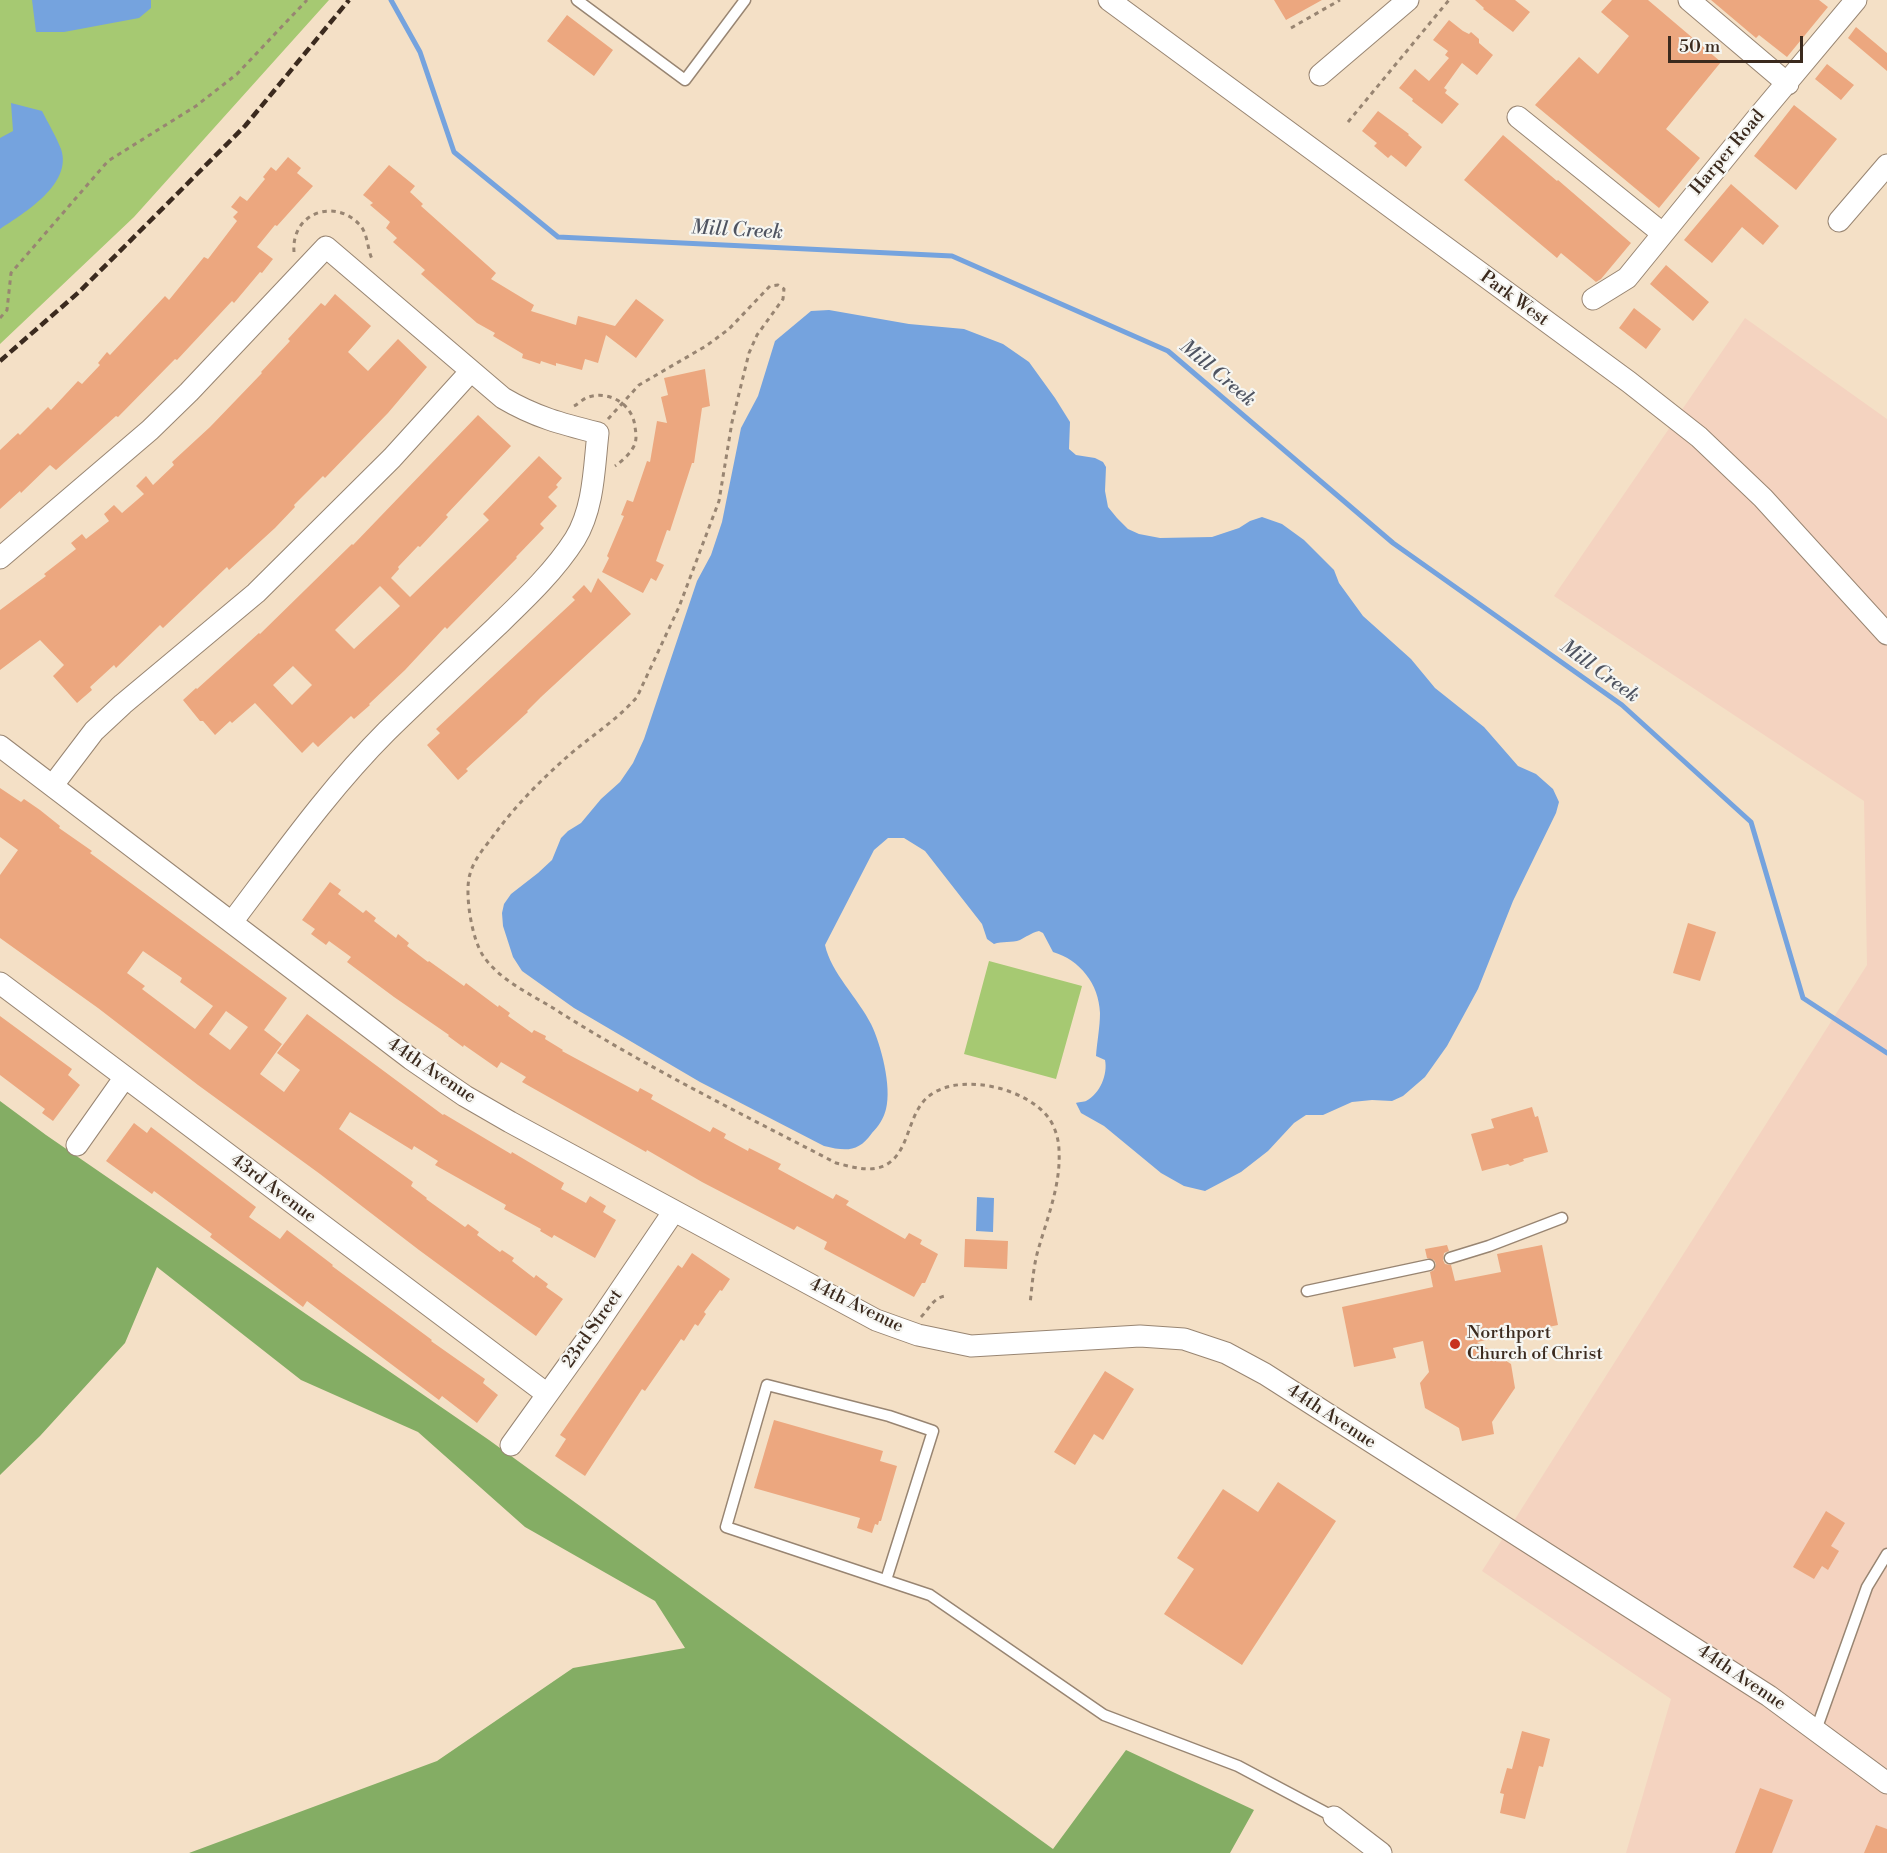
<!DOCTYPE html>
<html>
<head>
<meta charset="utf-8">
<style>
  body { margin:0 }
  #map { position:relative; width:1887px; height:1853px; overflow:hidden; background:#f4e0c6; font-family:"Libre Bodoni",serif }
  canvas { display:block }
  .scale { position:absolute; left:1668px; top:36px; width:135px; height:27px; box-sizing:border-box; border:3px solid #3b2a1e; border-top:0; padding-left:8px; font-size:18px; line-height:21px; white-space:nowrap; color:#3b2a1e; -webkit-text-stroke:4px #f6f6f2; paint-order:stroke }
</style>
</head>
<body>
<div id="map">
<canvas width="1887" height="1853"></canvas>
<div class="scale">50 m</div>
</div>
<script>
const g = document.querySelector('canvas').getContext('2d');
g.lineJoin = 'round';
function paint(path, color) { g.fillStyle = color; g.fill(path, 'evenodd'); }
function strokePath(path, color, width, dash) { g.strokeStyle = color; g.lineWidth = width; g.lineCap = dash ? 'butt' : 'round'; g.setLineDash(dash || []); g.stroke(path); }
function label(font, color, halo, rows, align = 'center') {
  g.font = font + ' "Libre Bodoni",serif'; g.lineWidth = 4.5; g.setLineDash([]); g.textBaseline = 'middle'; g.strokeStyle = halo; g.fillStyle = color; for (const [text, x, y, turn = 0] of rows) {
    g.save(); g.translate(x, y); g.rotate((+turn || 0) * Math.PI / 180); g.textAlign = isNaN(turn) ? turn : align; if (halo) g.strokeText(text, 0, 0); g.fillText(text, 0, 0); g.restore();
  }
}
paint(new Path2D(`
  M1745 318 1887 419V1853H1626L1671 1699 1482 1571 1867 965 1864 801 1554 596Z`), '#f4d3c0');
paint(new Path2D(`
  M0 0H329L134 217 0 344Z
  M989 961 1082 986 1056 1079 964 1054Z`), '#a6c972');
paint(new Path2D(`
  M0 1101 46 1135 489 1440 1053 1849 1126 1750 1254 1810 1230 1853H189L437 1761 573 1668 685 1648 655 1601 525 1527 418 1432 301 1380 157 1267 125 1343 40 1436 0 1475Z`), '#84ad64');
paint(new Path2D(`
  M32 0H151V8L139 18 64 32H36Z
  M11 103 42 111C48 123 56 136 61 149 73 184 24 213 0 229V138L13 131Z
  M829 310 909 324 964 329 1003 344 1029 362 1055 398 1070 422 1069 449 1076 455 1095 458 1103 462 1106 467 1105 491 1108 507 1117 518 1128 529 1139 534 1160 538 1212 537 1239 528 1250 521 1262 517 1282 524 1304 540 1334 570 1339 583 1363 616 1411 659 1435 688 1484 727 1518 766 1536 774 1553 789 1559 802 1556 813 1513 901 1478 989 1447 1046 1425 1077 1403 1096 1392 1101 1372 1100 1352 1102 1323 1115H1306L1294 1123 1268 1151 1241 1172 1205 1191 1184 1186 1161 1173 1104 1126 1081 1113 1076 1103C1077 1102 1085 1102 1086 1101 1100 1094 1108 1074 1105 1060L1096 1056C1097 1042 1100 1027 1100 1013 1099 984 1080 960 1053 952L1043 933 1039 931C1031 933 1026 937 1020 940 1012 943 1002 941 994 944L987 939 982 924 925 851 904 838H888L874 850 825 945C831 973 858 998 871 1024 881 1044 892 1087 886 1109 884 1118 878 1127 872 1133 858 1153 845 1151 824 1146L700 1082 574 1008 522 971 513 957 503 926 502 913 504 904 511 894 538 873 552 860 561 838 568 831 581 823 601 799 620 782 633 763 644 739 697 581 711 555 722 522 741 428 758 396 775 341 811 311Z
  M977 1197 994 1198 993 1232 976 1231Z`), '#75a3de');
strokePath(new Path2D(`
  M391 0 420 52 454 152 558 237 952 256 1168 351 1393 543 1622 705 1751 822 1803 998 1887 1053`), '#75a3de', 5);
paint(new Path2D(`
  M1274 0H1322L1286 20Z
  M1475 0H1515L1530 12 1513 32 1483 9 1484 8Z
  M1612 0H1648L1721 62 1666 129 1700 158 1659 208 1535 105 1579 57 1598 74 1629 36 1601 12Z
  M1711 0H1819L1828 7 1787 57 1759 35 1756 38Z
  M567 15 613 50 594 76 547 41Z
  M1449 20 1463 31 1469 34 1471 32 1479 39V43L1493 55 1477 75 1462 63 1444 88 1447 90 1445 93 1459 104 1442 124 1412 101 1413 99 1399 88 1415 69 1429 81 1449 58 1445 55 1448 51 1433 40Z
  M1856 27 1887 53V71L1848 38Z
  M1827 64 1854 85 1841 100 1815 79Z
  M1794 105 1837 139 1796 190 1754 156Z
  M1378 111 1409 134 1408 135 1422 147 1406 167 1391 155 1388 158 1374 146 1377 143 1362 131Z
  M1503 135 1557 181 1558 180 1631 243 1601 279 1596 282 1561 253 1557 258 1464 180Z
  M288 157 301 168 297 173 313 186 277 226 275 225 257 247 273 259 262 273 260 272 234 303 232 301 177 360 175 359 118 417 116 416 56 470 50 465 21 493 20 491 0 509V450L18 433 20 435 48 407 51 410 78 381 82 384 100 365 98 363 107 352 110 355 165 296 169 300 204 257 208 259 237 221 233 217 238 212 231 207 240 196 247 201 265 179 263 177 271 167 276 171Z
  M389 165 415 186 410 192 423 204 421 206 496 273 491 279 534 305 531 311 576 325 578 316 615 326 636 299 664 320 636 358 606 335 598 363 585 359 582 370 556 363V366L541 361 540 364 522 358 523 354 493 336 495 333 477 323 421 274 425 270 393 242 397 238 386 228 390 222 370 205 373 203 363 195Z
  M1731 184 1779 226 1763 245 1742 227 1712 263 1684 240Z
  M1666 265 1709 302 1693 321 1650 284Z
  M335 294 371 326 348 352 368 371 398 339 427 367 388 413 325 478 323 476 294 505 295 507 275 528 229 570 227 567 163 628 160 625 116 668 114 665 90 687 92 690 77 703 53 676 64 665 40 640 0 670V610L46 576 44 574 76 549 71 543 82 534 86 539 109 521 104 514 114 505 122 513 144 494 136 486 146 476 153 485 174 465 172 462 210 427 262 373 261 372 290 341 288 339 321 303 325 306Z
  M1634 308 1661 329 1646 349 1619 328Z
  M705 369 710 406 702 408 694 463H692L670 531 667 530 656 561 664 565 656 581 651 578 643 593 602 572 609 558 607 556 624 516 621 515 627 500 633 502 647 461 650 462 657 421 667 423 661 397 668 395 664 378Z
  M478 415 511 446 446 515 448 517 420 547 418 546 398 567 399 569 391 578 410 597 489 520 483 514 539 456 562 478 556 485 558 487 548 497 557 506 540 524 544 528 516 557 517 558 447 629 445 627 405 670 369 704 370 705 354 719 351 716 318 747 313 742 302 753 255 703 232 723 230 721 215 735 203 721H200L183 700 196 688 197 689 259 633 260 634 352 544 353 545ZM380 586 400 606 354 649 335 630ZM293 666 312 685 292 705 273 685Z
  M598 578 631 614 541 697 527 711 528 712 466 769 468 771 458 780 427 745 440 733 436 729 575 600 572 597 584 585 591 593Z
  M0 788 21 802 24 799 40 810 60 826 59 828 92 851 90 853 287 998 264 1030 282 1044 260 1074 284 1092 300 1070 277 1053 307 1014 443 1115 444 1114 511 1154 512 1152 564 1183 561 1189 586 1203 590 1196 606 1206 603 1212 616 1220 595 1258 554 1235 552 1238 540 1231 541 1229 504 1209 506 1205 435 1165 438 1161 414 1146 412 1150 350 1112 339 1129 413 1182 411 1186 427 1198 426 1199 465 1227 468 1224 479 1232 477 1235 500 1252 502 1250 514 1258 512 1261 534 1278 536 1275 548 1284 546 1287 563 1299 536 1336 419 1250 320 1174 198 1085 98 1008 0 938V875L18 850 0 837ZM143 951 182 978 180 982 213 1006 195 1029 142 989 145 986 127 973ZM226 1011 248 1027 230 1050 209 1034Z
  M330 882 341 890 338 894 363 913 366 910 376 918 374 921 396 938 398 934 409 943 407 946 428 962 429 961 464 986 466 983 498 1007 499 1005 510 1013 508 1016 532 1033 534 1030 546 1036 545 1039 563 1050 562 1051 638 1092 640 1088 653 1095 651 1099 710 1132 713 1127 726 1134 724 1138 748 1151 749 1148 781 1164 778 1169 833 1199 836 1194 849 1201 846 1205 905 1239 909 1233 922 1240 920 1244 938 1254 925 1283H922L914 1297 824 1249 827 1242 797 1226 794 1230 702 1182 647 1150 646 1152 522 1082 526 1077 501 1062 497 1068 464 1045 463 1047 448 1036 449 1035 394 997 347 962 351 957 329 941 326 945 311 934 315 929 302 920Z
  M1688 923 1716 932 1700 981 1673 973Z
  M0 1016 72 1069 68 1075 80 1085 53 1121 42 1113 45 1109 0 1075Z
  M1532 1107 1535 1117 1538 1116 1548 1152 1523 1159 1524 1161 1510 1166 1508 1164 1482 1171 1471 1134 1494 1128 1491 1119Z
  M134 1123 147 1133 151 1127 256 1207 249 1217 280 1239 287 1230 333 1265 332 1266 432 1340 431 1341 485 1379 483 1383 498 1395 477 1423 442 1396 439 1400 307 1301 303 1307 210 1237 212 1234 154 1191 152 1194 106 1161Z
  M965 1239 1008 1241 1007 1269 964 1267Z
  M1447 1245 1449 1251 1444 1253 1443 1260 1445 1264 1451 1265 1455 1281 1501 1272 1497 1254 1542 1245 1558 1325 1477 1342 1511 1364 1515 1388 1492 1422 1494 1434 1462 1441 1459 1428 1425 1408 1420 1383 1429 1372 1423 1341 1393 1348 1396 1358 1354 1367 1342 1307 1433 1287 1430 1272 1434 1270 1436 1264 1434 1260 1427 1258 1425 1249Z
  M692 1253 730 1279 722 1291 720 1290 704 1312 706 1314 698 1326 695 1324 684 1341 681 1339 645 1391 642 1389 585 1476 555 1456 566 1439 560 1435 678 1265 682 1268Z
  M1105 1371 1134 1389 1103 1440 1094 1434 1075 1465 1054 1452Z
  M774 1420 883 1451 880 1461 897 1466 881 1521H879L878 1525 875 1524 872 1533 857 1528 860 1518 754 1488Z
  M1278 1482 1336 1521 1242 1665 1164 1614 1194 1569 1177 1558 1223 1489 1258 1512Z
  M1826 1511 1845 1523 1831 1546 1839 1551 1828 1570 1822 1566 1814 1579 1793 1567Z
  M1522 1731 1550 1739 1543 1767 1539 1766 1525 1819 1500 1813 1504 1794 1500 1793 1507 1768 1512 1769Z
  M1760 1788 1793 1800 1772 1853H1735Z
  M1876 1825 1887 1829V1853H1864Z`), '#eca77f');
const service = new Path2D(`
  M577 0 685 80 745 0
  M1450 1258 1489 1246 1562 1218
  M1307 1291 1429 1265
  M886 1580 933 1431 889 1416 767 1385 726 1527 930 1595 1104 1715 1238 1766 1334 1817
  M1816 1730 1867 1587 1887 1554`);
const minor = new Path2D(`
  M1109 0 1629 382 1699 437 1763 498 1887 634
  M1689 0 1788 84
  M1320 75 1408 0
  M1518 117 1662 233
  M1839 221 1887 165
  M1593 299 1627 278 1758 117 1856 0
  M0 558 150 430 189 392 326 247 503 398C535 417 562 424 598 433 594 468 594 508 575 539 554 572 524 600 496 627 460 661 423 696 387 731 329 789 282 856 232 922
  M0 746 411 1059 465 1096 510 1122 876 1320 918 1335 971 1346 1140 1336 1184 1339 1226 1353 1265 1374 1769 1696 1887 1783
  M53 785 94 731 123 704 256 593 392 458 471 371
  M0 983 547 1394
  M77 1145 125 1077
  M511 1445 590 1335 674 1211
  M1334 1817 1381 1853`);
strokePath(service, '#988572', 13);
strokePath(minor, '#988572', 23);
strokePath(new Path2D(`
  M1291 28 1340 0
  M1348 122 1449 0
  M294 252C291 213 334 198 359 224 368 233 367 248 372 259
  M0 318 7 310 11 273 108 161 196 106 237 74 307 0
  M574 406C578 404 582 400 586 398 608 389 633 404 635 427 636 433 637 440 634 446 630 454 622 461 615 466
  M608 419 639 385 706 346 729 329 770 286 778 285 784 289 783 299 757 335 749 353 732 422 719 501 679 607 637 697C617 720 591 736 568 756 541 780 515 806 494 835 485 847 474 859 470 874 464 893 472 941 484 957 500 980 530 994 553 1008 644 1066 740 1113 836 1163 853 1167 873 1174 889 1163 912 1147 907 1107 935 1092 967 1074 1026 1089 1048 1117 1055 1126 1059 1140 1059 1151 1061 1186 1046 1221 1037 1254 1033 1270 1032 1287 1030 1304
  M921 1317C929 1309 933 1298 945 1296`), '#988572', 3, [4.5, 4.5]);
strokePath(service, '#fff', 10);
strokePath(minor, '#fff', 21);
strokePath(new Path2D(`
  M0 361 79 292 245 126 349 0`), '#3b2a1e', 4.5, [9, 4.5]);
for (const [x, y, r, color] of [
  [1455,1344,6,"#c8321e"]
]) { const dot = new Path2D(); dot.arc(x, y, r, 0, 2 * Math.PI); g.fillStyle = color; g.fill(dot); strokePath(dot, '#f6f6f2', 2); }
label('18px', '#3b2a1e', '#f6f6f2', [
  ["Harper Road",1728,153,-50],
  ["Park West",1514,299,36],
  ["44th Avenue",431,1071,34],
  ["43rd Avenue",273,1189,37],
  ["44th Avenue",856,1306,26],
  ["23rd Street",593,1329,-55],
  ["44th Avenue",1331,1417,33],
  ["44th Avenue",1741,1678,34]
]);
label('18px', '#3b2a1e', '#f6f6f2', [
  ["Northport",1467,1334],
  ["Church of Christ",1467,1355]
], 'left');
label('italic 20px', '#4f5461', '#f6f6f2', [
  ["Mill Creek",737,231,3],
  ["Mill Creek",1217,374,40],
  ["Mill Creek",1599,672,36]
]);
</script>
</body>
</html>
